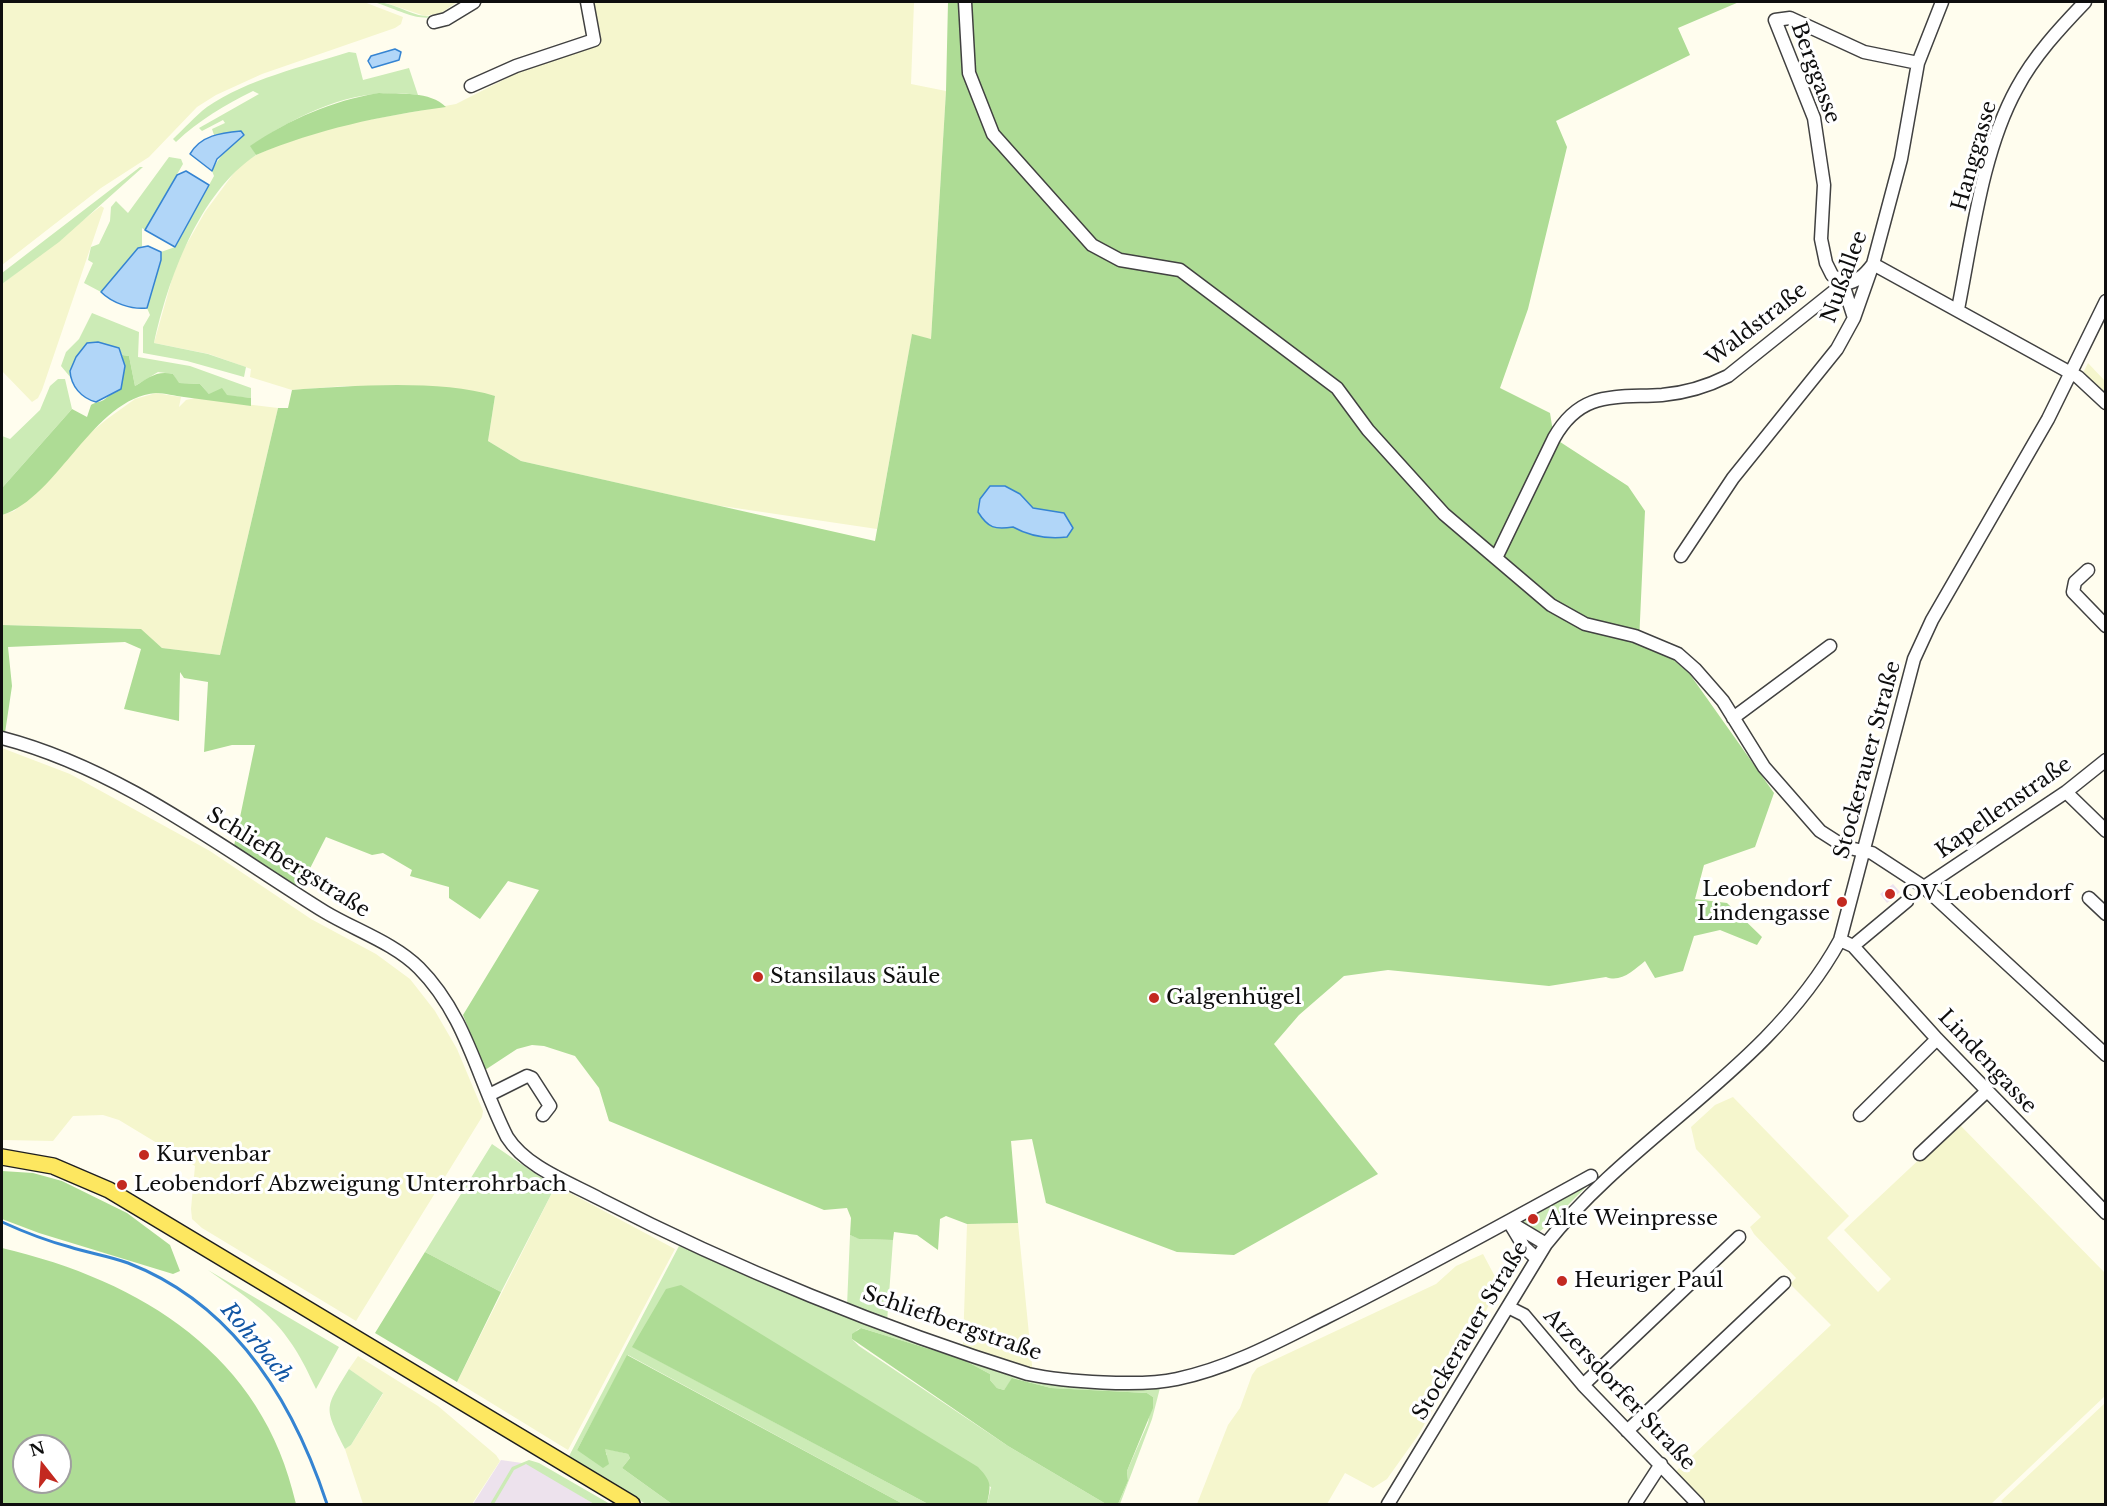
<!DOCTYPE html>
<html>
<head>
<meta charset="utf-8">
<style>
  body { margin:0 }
  #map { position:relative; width:2107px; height:1506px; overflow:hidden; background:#fffdee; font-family:"Libre Baskerville",serif }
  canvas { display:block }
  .frame { position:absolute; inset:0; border:3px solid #0e0e0e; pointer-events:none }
  .north { position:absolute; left:12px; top:1434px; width:60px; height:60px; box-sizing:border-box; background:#fff; border:2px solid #9f9f9f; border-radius:50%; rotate:343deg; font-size:16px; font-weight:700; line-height:24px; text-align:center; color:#0e0e0e }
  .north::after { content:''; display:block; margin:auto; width:21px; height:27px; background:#c32920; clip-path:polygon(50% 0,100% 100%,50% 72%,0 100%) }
</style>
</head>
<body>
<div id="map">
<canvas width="2107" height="1506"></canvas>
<div class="frame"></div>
<div class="north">N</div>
</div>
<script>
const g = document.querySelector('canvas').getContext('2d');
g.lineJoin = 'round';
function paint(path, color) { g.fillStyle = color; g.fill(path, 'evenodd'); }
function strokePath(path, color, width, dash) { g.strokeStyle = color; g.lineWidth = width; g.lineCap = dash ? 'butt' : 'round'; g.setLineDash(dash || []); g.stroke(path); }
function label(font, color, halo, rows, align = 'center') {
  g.font = font + ' "Libre Baskerville",serif'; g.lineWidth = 6; g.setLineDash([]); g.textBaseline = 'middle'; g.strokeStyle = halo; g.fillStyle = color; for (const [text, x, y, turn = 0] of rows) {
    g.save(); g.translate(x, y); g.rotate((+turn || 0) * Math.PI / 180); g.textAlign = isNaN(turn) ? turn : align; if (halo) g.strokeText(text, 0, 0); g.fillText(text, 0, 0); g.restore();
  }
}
paint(new Path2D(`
  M1893 884 1900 892 1887 903 1880 894Z
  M501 1460 529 1464 594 1504H473Z`), '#ede2ed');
paint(new Path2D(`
  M2 2H364L403 17 401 24 395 28 262 74 216 95 197 107 149 157 101 188 2 265Z
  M383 2H457L441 13 425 16Z
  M593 2H914L911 84 946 91 931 339 912 335 877 529 715 505 521 461 488 441 495 396 345 386 292 390 250 377 251 369 209 354 154 343 177 261 205 212 239 166 256 155 300 136 351 123 456 104 517 73 591 48 601 36Z
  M101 206 104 208 42 390 38 398 32 402 2 371V284Z
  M2088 363 2105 381V396L2083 373Z
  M156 393 181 397 179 407 186 400 195 398 278 408 220 655 162 648 140 629 2 625V515L14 511 50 479 84 438 107 419 135 399Z
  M2 748 70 774 210 851 311 919 376 954 410 979 435 1011 457 1049 483 1111 482 1117 356 1321 202 1228 192 1219 191 1209 195 1166 119 1120 103 1115 73 1116 53 1141 2 1140Z
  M1733 1097 1849 1216 1827 1238 1878 1292 1891 1279 1844 1230 1958 1123 2105 1273V1396L1991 1504H1705L1675 1472 1831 1325 1790 1284 1796 1278 1754 1234 1750 1227 1761 1217 1696 1149 1691 1127 1715 1105Z
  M557 1186 675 1249 568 1450 457 1382 555 1187Z
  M1018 1223 1032 1365V1370L963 1345 967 1224Z
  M1483 1254 1499 1284 1481 1321 1419 1434 1387 1479 1373 1488 1345 1473 1327 1504H1197L1228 1425 1240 1408 1252 1375 1257 1368 1436 1284 1456 1266Z
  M358 1356 438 1406 496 1455 500 1461 472 1504H363L345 1449 351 1445 383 1394 349 1369Z
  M2105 1403V1504H2004L2001 1501Z`), '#f5f6cd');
paint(new Path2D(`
  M374 2C392 1 407 14 425 16 443 18 452 2 468 2 425 28 418 17 374 2Z
  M349 52 356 53 363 80 409 68 418 95C357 85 300 113 251 146L256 155C199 193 168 279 154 343L208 354 246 367 244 377 187 361 143 353V327L150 315 147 308 161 252 175 247 214 176 212 171C219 156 231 145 241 131L214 135 212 129 225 123 223 120 202 131 199 128 259 94 253 91C225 105 199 120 176 142L173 139C184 129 195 116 207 107 248 79 302 67 349 52Z
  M169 157 181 159 183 164 145 230 142 228V246L101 292 84 283 93 263 88 260 91 247 99 244 110 221 111 207 116 201 128 213Z
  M140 167H143L59 242 2 284V273Z
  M92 313 139 332 138 357 190 366 251 388V398L209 394 200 384 178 383 173 374 158 372 135 386 129 356 122 355 119 348 70 371 71 378 61 366 66 352 79 339Z
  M58 379H65L72 409 2 488V436L10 439 40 410 50 386Z
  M492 1144 555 1187 501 1292 425 1252Z
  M1591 1182 1557 1216 1551 1215 1552 1221 1538 1233 1520 1222Z
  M850 1235 860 1239 893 1240 887 1322 847 1306Z
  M679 1246 967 1360 1128 1389 1160 1388 1152 1419 1120 1504H1118L1128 1481 1127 1471 1148 1423 1153 1397 1147 1393 1051 1388 1013 1378 1004 1390 997 1388 990 1380V1374L962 1359 861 1328 857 1330 852 1339 859 1346 1008 1446 1106 1504H987L991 1487 633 1347 928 1504H903L628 1355 577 1450 607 1455 604 1448 628 1454 630 1458 622 1468 672 1504H646L568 1458Z
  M208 1270 339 1347 316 1389C287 1324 265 1310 208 1270Z
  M349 1369 383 1393 351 1445 345 1449C324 1406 324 1410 349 1369Z
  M529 1460 539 1463 610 1504H594L526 1464 514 1470 494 1504H490L512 1467Z`), '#ccebb6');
paint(new Path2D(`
  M948 2H1739L1678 28 1690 55 1556 121 1567 147 1528 309 1500 388 1550 413 1554 438 1628 486 1645 511 1639 642 1662 650 1689 673 1774 793 1755 847 1704 865 1695 899 1727 903 1762 937 1757 945 1720 930 1694 936 1683 971 1655 978 1645 961C1634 970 1621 983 1606 977L1549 986 1388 970 1344 976 1299 1015 1274 1044 1378 1174 1234 1255 1177 1252 1046 1203 1032 1139 1011 1141 1018 1223 967 1224 946 1216 940 1219 938 1250 917 1235 894 1232 893 1240 859 1239 850 1235 851 1218 847 1208 824 1210 609 1121 599 1088 575 1056 544 1046 532 1045 517 1049 485 1070 463 1015 539 890 508 881 480 919 449 898V887L410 876 412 870 383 853 372 855 326 837 299 890 234 846 255 745H232L204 752 208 682 184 678 180 672 179 721 124 709 141 649 125 642 8 647 12 686 5 733H2V625L141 629 162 648 220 655 278 408H288L292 390C350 386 440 379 495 396L488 441 521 461 875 541 912 334 931 339 946 91ZM1020 494 1033 508 1022 532 1013 526Z
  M379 93C400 94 430 91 446 107 380 116 318 129 256 155L250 146C290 119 331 101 379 93Z
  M122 355 129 356 135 386C148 378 157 370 173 374L179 383 200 384 209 394 222 388 227 395 251 398V406C229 403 206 400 184 397 175 396 165 393 156 393 93 398 58 498 2 515V488L72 409 87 417 91 405C95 402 102 402 105 399 120 388 126 372 122 355Z
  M2 1171 33 1173 62 1181 127 1213 170 1245 180 1271 173 1274 39 1233 2 1219Z
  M2 1248C142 1281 263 1355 296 1504H2ZM24 1446H60V1482H24Z
  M425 1252 501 1292 457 1382 375 1333Z
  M681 1285 978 1467C992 1482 991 1485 987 1504H928L632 1347 666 1289Z
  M861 1328 962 1359 990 1374V1380L997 1388 1004 1390 1012 1378 1051 1388 1147 1393 1153 1397V1408L1127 1471 1128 1481 1118 1504H1106L1008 1446 852 1339V1334Z
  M627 1355 903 1504H672L622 1468 630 1458 628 1454 605 1449 609 1464 603 1468 577 1450Z`), '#aedc95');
const water = new Path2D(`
  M395 49 401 52 399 60 372 68 368 61 371 56Z
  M241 131 244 135 217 159 212 171 190 154C201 135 221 133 241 131Z
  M186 171 209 185 175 247 145 230 177 175Z
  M148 246 161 252V260L147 308C132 310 112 303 101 292L138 248Z
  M98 342 119 348 125 366 121 389 96 402C81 398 71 386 70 371L76 357 87 343Z
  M990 486H1005L1020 494 1033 508 1064 513 1073 528 1067 537C1049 539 1029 536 1013 527 995 530 988 528 978 512L980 499Z`);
paint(water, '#b1d6f8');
strokePath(water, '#3584d2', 1.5);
strokePath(new Path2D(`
  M2 1222C24 1232 47 1241 70 1247 89 1253 109 1256 128 1263 234 1304 293 1401 327 1504`), '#3584d2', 3);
const minor = new Path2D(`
  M965 2 969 73 993 134 1092 245 1120 260 1180 270 1337 388 1368 430 1444 514 1551 605 1585 624 1635 636 1678 654 1695 669 1723 701 1764 767 1820 831 1845 847 1872 853 1924 887 2106 1055
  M434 22 446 19 474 2
  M471 86 516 66 594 40 587 2
  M1958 309C1972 239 1982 151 2017 88 2034 56 2060 28 2085 2
  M1854 318 1843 284 1832 275 1826 263 1821 239 1824 185 1814 118 1775 20 1790 18 1864 52 1918 63
  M1681 556 1733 478 1837 349 1854 318 1873 264 1901 159 1918 63 1942 2
  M1496 558 1554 438C1581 390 1615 398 1662 395 1685 393 1708 386 1728 376L1843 284C1857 282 1864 276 1873 264L2078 377 2106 403
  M2088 570 2075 582 2073 592 2106 626
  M1733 718 1830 646
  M2 738C121 769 222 848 325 912 355 930 394 943 419 968 466 1015 478 1080 507 1137 526 1167 568 1182 600 1199 734 1268 884 1329 1028 1374 1065 1382 1141 1387 1177 1379 1230 1368 1279 1341 1327 1317 1417 1272 1504 1224 1591 1176
  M2066 792 2106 831
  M1924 887 2066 792 2106 760
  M2089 898 2106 914
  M1840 940 1853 946 1937 1039 2106 1213
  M1853 946 1907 901
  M489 1095 527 1076 532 1078 550 1106 543 1115
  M1860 1115 1937 1039
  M1920 1154 1987 1091
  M1509 1222 1524 1247 1537 1259
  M1511 1223 1546 1244
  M1508 1307 1524 1315 1583 1385 1698 1504
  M1583 1385 1739 1237
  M1627 1431 1784 1283
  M1388 1504 1546 1244C1634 1133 1770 1068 1840 940L1914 659 1932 620 2048 419 2106 301
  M1635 1504 1661 1464`);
const major = new Path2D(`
  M2 1157 53 1166 109 1190 632 1504`);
strokePath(minor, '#414141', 15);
strokePath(major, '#1f1f1f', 18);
strokePath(minor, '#fff', 12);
strokePath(major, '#fde760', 15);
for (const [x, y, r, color] of [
  [1890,894,6,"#c32920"],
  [1842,902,6,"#c32920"],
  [758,977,6,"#c32920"],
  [1154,998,6,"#c32920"],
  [144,1155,6,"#c32920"],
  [122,1185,6,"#c32920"],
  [1533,1219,6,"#c32920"],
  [1562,1281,6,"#c32920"]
]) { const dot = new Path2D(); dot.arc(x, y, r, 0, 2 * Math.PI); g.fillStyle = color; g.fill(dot); strokePath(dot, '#fff', 2); }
label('21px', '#0e0e0e', '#fff', [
  ["Berggasse",1815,73,70],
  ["Hanggasse",1975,156,-74],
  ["Nußallee",1845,277,-70],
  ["Waldstraße",1757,325,-38],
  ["Stockerauer Straße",1868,760,-75],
  ["Kapellenstraße",2004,808,-35],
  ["Schliefbergstraße",288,863,32],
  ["Lindengasse",1987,1062,47],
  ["Schliefbergstraße",952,1324,19],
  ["Stockerauer Straße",1471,1331,-59],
  ["Atzersdorfer Straße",1619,1390,47]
]);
label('21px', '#0e0e0e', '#fff', [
  ["Leobendorf",1830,890,"right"],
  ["Lindengasse",1830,914,"right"],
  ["OV Leobendorf",1902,894],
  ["Stansilaus Säule",770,977],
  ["Galgenhügel",1166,998],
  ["Kurvenbar",156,1155],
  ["Leobendorf Abzweigung Unterrohrbach",134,1185],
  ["Alte Weinpresse",1545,1219],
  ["Heuriger Paul",1574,1281]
], 'left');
label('italic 22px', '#1256a4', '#fff', [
  ["Rohrbach",256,1343,50]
]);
</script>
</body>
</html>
